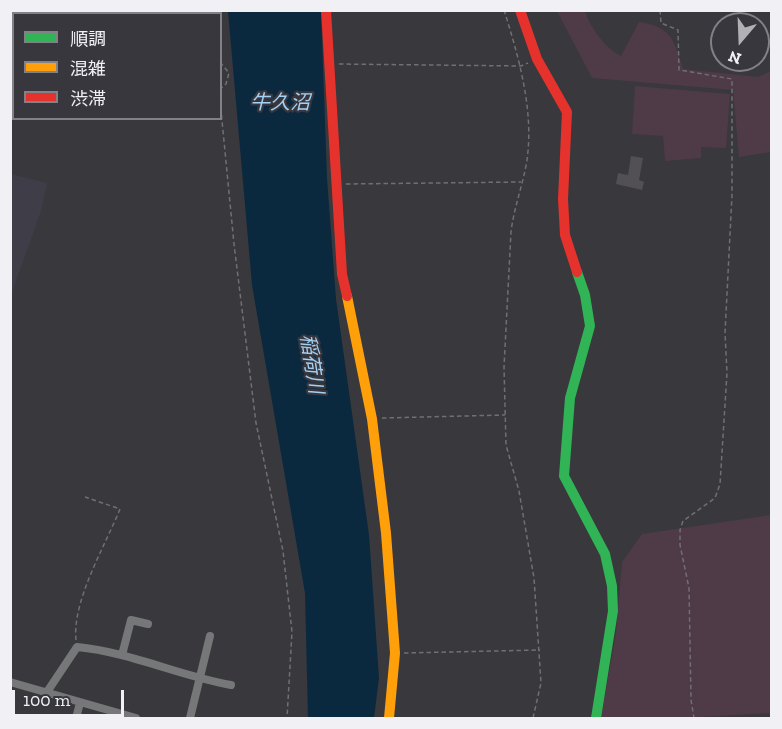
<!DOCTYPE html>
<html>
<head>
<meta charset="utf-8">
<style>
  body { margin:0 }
  #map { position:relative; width:782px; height:729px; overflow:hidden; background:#39383c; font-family:"Zilla Slab","Noto Sans JP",serif }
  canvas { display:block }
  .frame { position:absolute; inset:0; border:12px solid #f1f1f5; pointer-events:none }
  .legend { position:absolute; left:12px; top:12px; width:210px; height:108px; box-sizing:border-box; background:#38373d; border:2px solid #828187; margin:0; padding:8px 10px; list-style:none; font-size:18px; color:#f1f1f5 }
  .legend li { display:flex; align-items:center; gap:12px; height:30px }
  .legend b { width:30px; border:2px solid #828187 }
  .north { position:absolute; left:710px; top:12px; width:60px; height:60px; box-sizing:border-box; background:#38373d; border:2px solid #828187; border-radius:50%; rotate:199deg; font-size:16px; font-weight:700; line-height:24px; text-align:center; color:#f1f1f5 }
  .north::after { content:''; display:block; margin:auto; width:21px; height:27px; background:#b1b0b4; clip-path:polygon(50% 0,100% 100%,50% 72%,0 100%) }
  .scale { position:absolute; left:12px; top:690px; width:112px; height:27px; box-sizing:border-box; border:3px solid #f1f1f5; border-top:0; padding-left:8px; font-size:18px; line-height:21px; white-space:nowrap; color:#f1f1f5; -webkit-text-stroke:4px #38373d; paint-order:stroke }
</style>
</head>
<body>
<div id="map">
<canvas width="782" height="729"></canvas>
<div class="frame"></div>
<ul class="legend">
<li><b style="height:8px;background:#30b455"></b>順調</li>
<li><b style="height:8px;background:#ff9f0a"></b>混雑</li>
<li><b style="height:8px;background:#e5322d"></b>渋滞</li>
</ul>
<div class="north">N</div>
<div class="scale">100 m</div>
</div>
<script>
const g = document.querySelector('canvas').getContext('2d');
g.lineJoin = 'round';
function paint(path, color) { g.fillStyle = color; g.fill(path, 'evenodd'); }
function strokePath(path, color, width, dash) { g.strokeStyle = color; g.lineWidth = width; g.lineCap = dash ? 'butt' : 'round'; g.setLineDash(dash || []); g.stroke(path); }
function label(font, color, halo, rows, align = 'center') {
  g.font = font + ' "Zilla Slab","Noto Sans JP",serif'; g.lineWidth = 4.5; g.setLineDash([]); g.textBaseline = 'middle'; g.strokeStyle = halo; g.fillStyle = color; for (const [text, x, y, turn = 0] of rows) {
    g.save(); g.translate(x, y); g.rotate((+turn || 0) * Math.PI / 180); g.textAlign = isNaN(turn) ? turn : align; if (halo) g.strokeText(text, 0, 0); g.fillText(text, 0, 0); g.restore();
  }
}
paint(new Path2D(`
  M11 174 47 183 41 211 11 295Z`), '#3f3d48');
paint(new Path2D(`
  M557 11H585C590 27 606 49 621 56L639 22C672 27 674 40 683 69L758 77 771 71V152L739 157 733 90 592 78Z
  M635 86 730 94 726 148 701 147V158L665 161 663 136 632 134Z
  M771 515V713L683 718H601L616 633 622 562 642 534Z`), '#4f3a48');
paint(new Path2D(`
  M228 11H321L327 178 336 299 369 535 379 678 374 718H308L305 593 252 285Z`), '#0a293f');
paint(new Path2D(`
  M631 156 643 158 639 180 644 182 642 190 616 184 618 173 628 175Z`), '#525054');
strokePath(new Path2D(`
  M504 10C519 58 534 110 527 160 523 185 514 207 511 232L504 367 506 445 519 491 534 578 541 683 533 718
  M660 10 661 23 678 30 679 70 732 79V195L725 333 727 373 720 484 715 498 683 521 680 530V545L689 588 691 700 694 718
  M220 62 229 73 226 84 220 89
  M339 64 521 66 528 63
  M220 100 234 244 256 423 283 551 292 632 287 718
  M346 184 521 182
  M382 418 505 415
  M76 640C72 601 105 546 120 509L85 497
  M404 653 540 650`), '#707072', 1.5, [4.5, 3]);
strokePath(new Path2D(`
  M214 14 215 10
  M10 64 14 63
  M122 655 131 620 148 624
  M10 682 136 718
  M47 692 77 647C130 652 179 676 231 685
  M76 718 80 703
  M190 718 210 636`), '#767778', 8);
strokePath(new Path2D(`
  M577 272 585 295 590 326 570 398 564 476 605 554 612 586 613 611 596 718`), '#30b455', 10);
strokePath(new Path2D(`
  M347 296 372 419 386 533 395 653 389 718`), '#ff9f0a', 10);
strokePath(new Path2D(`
  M326 10 342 274 347 296
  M520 10 537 59 567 112 563 199 565 235 577 272
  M110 14 112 10`), '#e5322d', 10);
label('italic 20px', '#a3d1f6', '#38373d', [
  ["牛久沼",280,103],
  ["稲荷川",311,364,81]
]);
</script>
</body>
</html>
